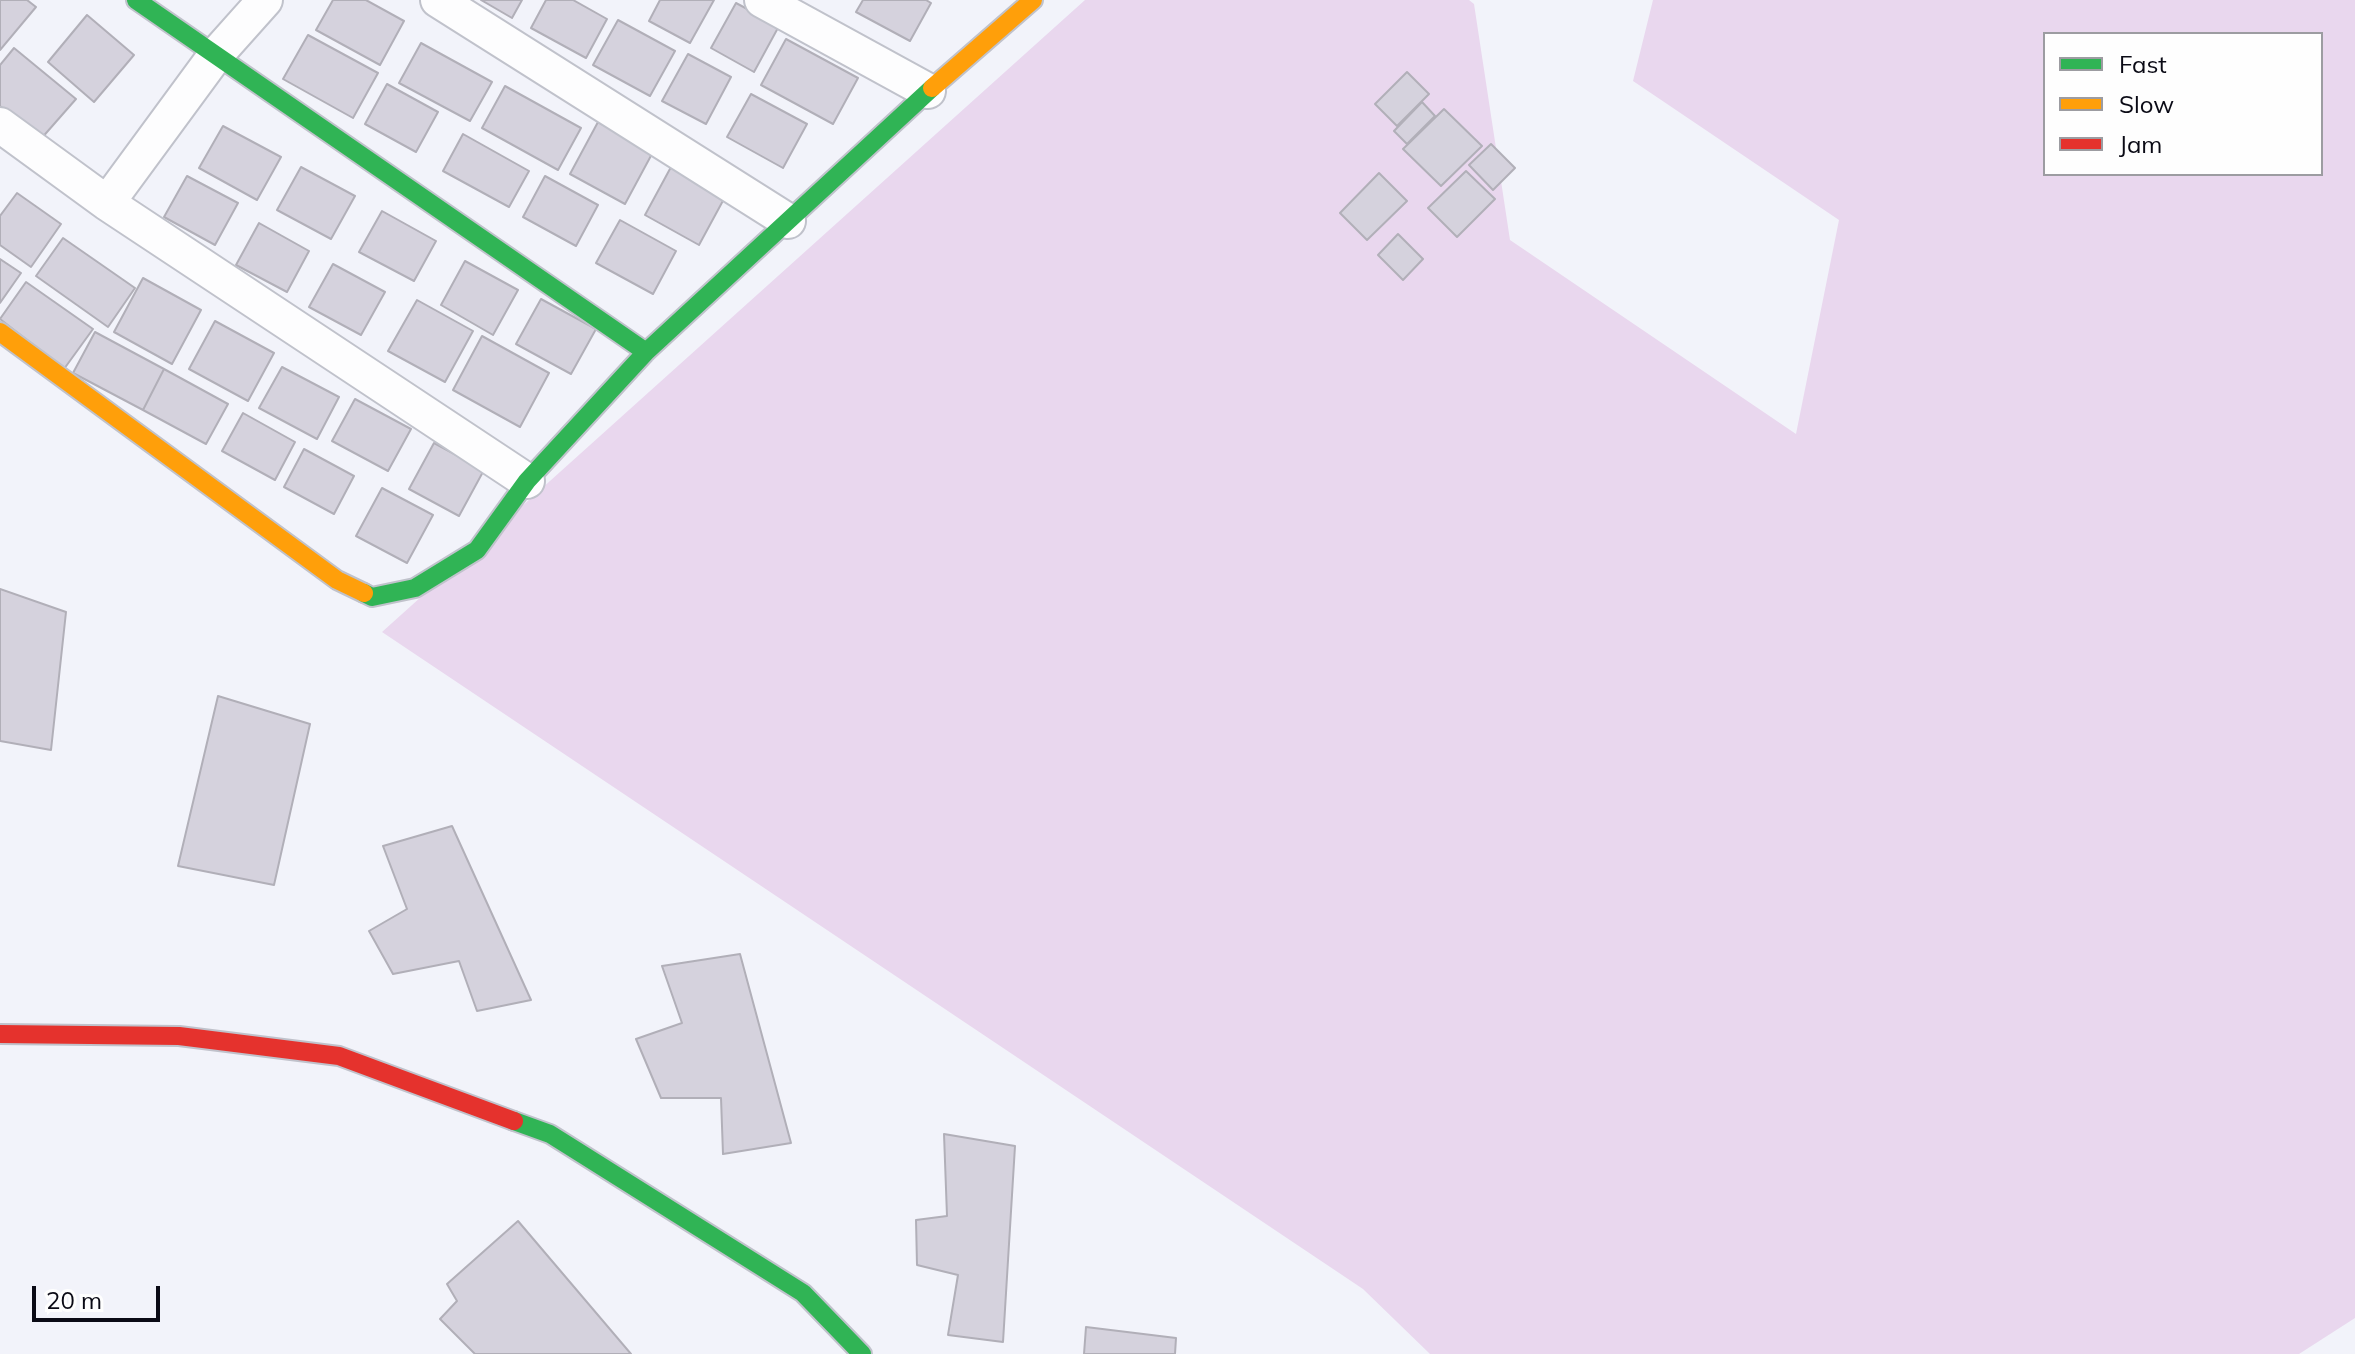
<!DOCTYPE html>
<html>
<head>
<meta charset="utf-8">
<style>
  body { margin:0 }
  #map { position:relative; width:2355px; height:1354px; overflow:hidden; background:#f2f3fa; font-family:Mulish,sans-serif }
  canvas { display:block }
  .legend { position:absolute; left:2043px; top:32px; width:280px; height:144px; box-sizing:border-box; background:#fefefe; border:2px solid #9c9ca1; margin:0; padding:10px 14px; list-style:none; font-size:24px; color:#0a0a15 }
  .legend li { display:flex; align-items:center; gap:16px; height:40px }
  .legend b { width:40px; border:2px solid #9c9ca1 }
  .scale { position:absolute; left:32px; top:1286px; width:128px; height:36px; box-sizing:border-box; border:4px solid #0a0a15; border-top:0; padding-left:10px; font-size:24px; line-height:28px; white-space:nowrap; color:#0a0a15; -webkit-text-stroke:6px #fefefe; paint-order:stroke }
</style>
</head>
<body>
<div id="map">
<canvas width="2355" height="1354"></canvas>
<ul class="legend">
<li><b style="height:10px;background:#30b455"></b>Fast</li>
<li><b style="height:10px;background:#ff9f0a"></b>Slow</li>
<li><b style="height:10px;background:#e5322d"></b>Jam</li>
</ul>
<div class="scale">20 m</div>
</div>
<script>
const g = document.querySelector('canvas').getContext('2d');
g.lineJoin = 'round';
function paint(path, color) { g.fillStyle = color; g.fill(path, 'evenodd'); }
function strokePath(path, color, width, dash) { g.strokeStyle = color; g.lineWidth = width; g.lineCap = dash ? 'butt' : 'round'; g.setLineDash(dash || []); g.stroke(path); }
paint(new Path2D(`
  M1085 0H1469L1474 4 1510 240 1796 434 1839 220 1633 81 1653 0H2355V1318L2299 1354H1430L1363 1289 382 632ZM2045 34H2321V174H2045Z`), '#e9d7ee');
const building = new Path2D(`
  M0 0H27L36 7 0 50Z
  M333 0H366L404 21 380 65 316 30Z
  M481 0H522L512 18Z
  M546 0H573L607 19 586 58 531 28Z
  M660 0H714L690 43 649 21Z
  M863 0H926L931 3 910 41 856 12Z
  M736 3 779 26 754 72 711 48Z
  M87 15 134 55 94 102 48 62Z
  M618 20 675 51 650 96 593 65Z
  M308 35 378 73 353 118 283 79Z
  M786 39 858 78 833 124 761 85Z
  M421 43 492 82 470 121 399 83Z
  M14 48 76 99 40 140 0 106V65Z
  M688 54 731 77 706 124 662 101Z
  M1407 72 1429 94 1397 126 1375 104Z
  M387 84 438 112 416 152 365 124Z
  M505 86 581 128 558 170 482 128Z
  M751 94 807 124 783 168 727 137Z
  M1422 102 1435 116 1407 144 1394 131Z
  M1444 109 1482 146 1441 186 1403 149Z
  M598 122 653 152 625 204 570 174Z
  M223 126 281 157 257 200 199 168Z
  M463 134 529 171 509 207 443 171Z
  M1491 144 1515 168 1493 190 1469 165Z
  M301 167 355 196 331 239 277 210Z
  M671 167 725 197 699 245 645 215Z
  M1466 171 1495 199 1457 237 1428 208Z
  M1379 173 1407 201 1367 240 1340 213Z
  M187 176 238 203 215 245 164 217Z
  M545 176 598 205 576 246 523 217Z
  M17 193 61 224 31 267 0 245V216Z
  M382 211 436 241 414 281 359 252Z
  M620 220 676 251 653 294 596 263Z
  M259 223 309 251 287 292 236 265Z
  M1398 234 1423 259 1403 280 1378 255Z
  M63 238 135 288 108 327 36 276Z
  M0 259 21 273 0 303Z
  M465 261 518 290 493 335 441 305Z
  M333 264 385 292 361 335 309 307Z
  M143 278 201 310 172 364 114 332Z
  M26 282 93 329 64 369 0 319Z
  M541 299 596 329 571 374 516 344Z
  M417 300 473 331 445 382 388 351Z
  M215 321 274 353 248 401 189 369Z
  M95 332 164 369 143 410 73 373Z
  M482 336 549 373 520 427 453 390Z
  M282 367 339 397 317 439 259 408Z
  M164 369 228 404 206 444 143 410Z
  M355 399 411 429 388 471 332 441Z
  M243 413 295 442 275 480 222 451Z
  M434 443 484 470 459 516 409 489Z
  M304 449 354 476 334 514 284 487Z
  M382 488 433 515 407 563 356 536Z
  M0 589 66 612 51 750 0 741Z
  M218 696 310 724 274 885 178 866Z
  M452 826 531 1000 477 1011 459 961 393 974 369 931 407 909 383 846Z
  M740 954 791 1143 723 1154 721 1098H661L636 1039 682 1023 662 966Z
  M944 1134 1015 1146 1003 1342 948 1335 958 1275 917 1265 916 1220 947 1216Z
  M518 1221 631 1354H475L440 1319 457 1301 447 1284Z
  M1086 1327 1176 1338 1175 1354H1084Z`);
paint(building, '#d5d2dd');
strokePath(building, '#b1afb8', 2);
const street = new Path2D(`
  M438 0 788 221
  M762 0 928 91
  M0 125 107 203 527 481
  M107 203 215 56 265 0`);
const fast = new Path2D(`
  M136 0 646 352
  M364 593 372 597 415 588 477 550 527 481 646 352 932 88
  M514 1121 550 1134 803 1293 862 1354`);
const slow = new Path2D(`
  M932 88 1033 0
  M0 332 337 580 364 593`);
const jam = new Path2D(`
  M0 1034 179 1036 339 1056 514 1121`);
strokePath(street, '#c0c2cb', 38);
strokePath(fast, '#c0c2cb', 22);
strokePath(slow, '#c0c2cb', 22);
strokePath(jam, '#c0c2cb', 22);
strokePath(street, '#fdfdfe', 34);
strokePath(fast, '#30b455', 18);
strokePath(slow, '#ff9f0a', 18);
strokePath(jam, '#e5322d', 18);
</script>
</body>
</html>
